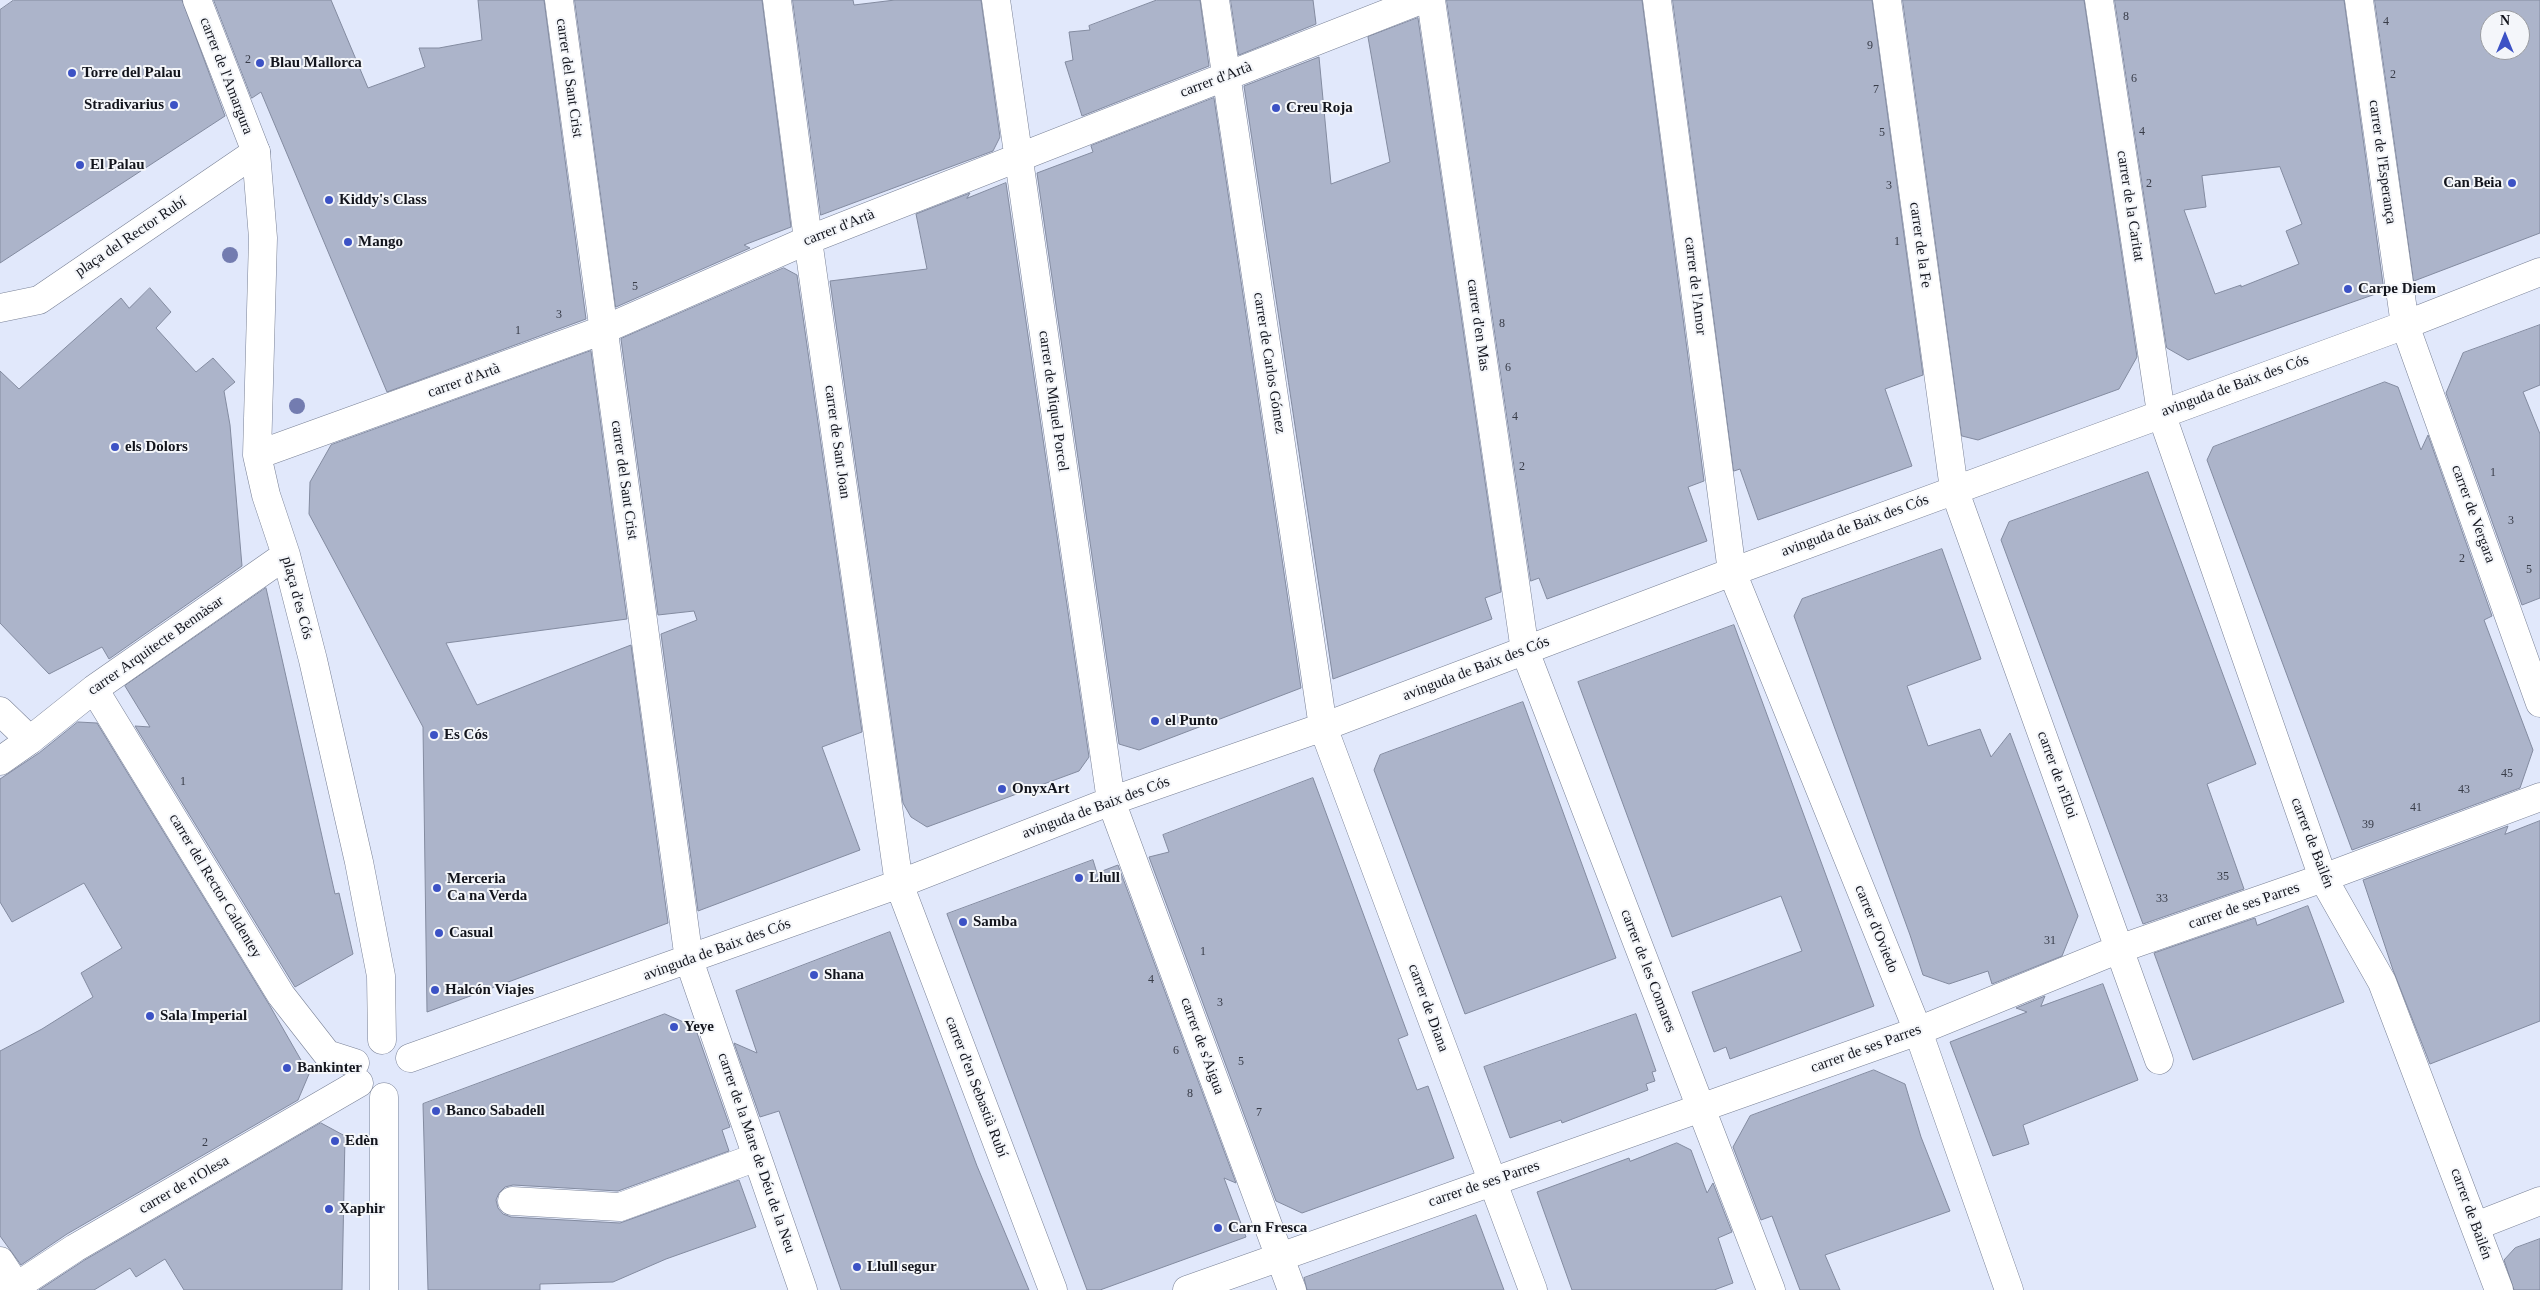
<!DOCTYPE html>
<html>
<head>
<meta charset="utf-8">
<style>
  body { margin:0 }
  #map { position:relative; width:2540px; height:1290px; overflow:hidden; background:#e1e8fb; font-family:"Times New Roman",serif }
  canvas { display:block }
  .north { position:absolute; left:2480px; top:10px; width:50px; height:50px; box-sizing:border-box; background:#f4f6fa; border:1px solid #9a9ca1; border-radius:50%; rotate:0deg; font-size:14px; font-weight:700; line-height:20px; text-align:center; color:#12141c }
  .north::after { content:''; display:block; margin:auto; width:18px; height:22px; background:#3c52c5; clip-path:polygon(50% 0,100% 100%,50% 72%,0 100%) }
</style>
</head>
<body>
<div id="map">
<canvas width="2540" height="1290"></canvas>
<div class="north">N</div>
</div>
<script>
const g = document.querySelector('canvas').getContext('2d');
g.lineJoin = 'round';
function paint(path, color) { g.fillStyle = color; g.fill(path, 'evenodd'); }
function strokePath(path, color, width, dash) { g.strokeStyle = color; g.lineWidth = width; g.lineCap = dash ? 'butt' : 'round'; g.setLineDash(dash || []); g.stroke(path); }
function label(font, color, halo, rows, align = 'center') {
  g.font = font + ' "Times New Roman",serif'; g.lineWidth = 4; g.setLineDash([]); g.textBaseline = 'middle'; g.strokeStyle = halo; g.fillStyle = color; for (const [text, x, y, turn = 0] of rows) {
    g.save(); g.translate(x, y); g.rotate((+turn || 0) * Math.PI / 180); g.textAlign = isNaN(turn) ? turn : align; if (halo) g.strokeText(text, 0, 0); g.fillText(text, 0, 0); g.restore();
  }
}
const building = new Path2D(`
  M14 0H182L225 116 0 263V10Z
  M214 0H331L368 88 425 67 419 48H439L482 40 478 0H544L586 319 387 392 261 92 252 98Z
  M575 0H762L791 227 744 245 750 248 616 307Z
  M793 0H853L854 5 895 0H981L1000 137 993 151 821 215Z
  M1157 0H1200L1209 66 1082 116 1065 62 1073 60 1069 32 1090 30 1089 26Z
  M1231 0H1313L1316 24 1239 55Z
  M1447 0H1642L1704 481 1688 487 1707 541 1547 599 1539 578 1531 581Z
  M1673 0H1872L1923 375 1885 389 1912 466 1758 520 1740 469 1734 471Z
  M1903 0H2084L2137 357 2119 389 1978 440 1962 436Z
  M2115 0H2344L2384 291 2188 360 2167 348ZM2280 167 2302 224 2286 231 2299 264 2241 287V285L2215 294 2184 210 2206 207 2202 176Z
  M2375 0H2540V233L2414 281ZM2490 20H2520V50H2490Z
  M1418 18 1501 592 1485 598 1492 619 1333 679 1244 86 1319 57 1331 184 1390 162 1368 37Z
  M1214 98 1301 688 1139 750 1119 744 1037 173 1093 152 1091 146Z
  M1006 183 1089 757 1079 771 927 827 911 817 903 803 830 281 927 269 916 214 970 193 967 198Z
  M784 268 797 275 862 732 822 747 860 850 698 911 661 634 697 620 694 611 658 615 621 339Z
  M150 288 171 312 156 328 196 372 213 358 235 382 224 391 230 425 242 566 109 659 102 647 49 674 0 623V371L19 389 121 298 129 308Z
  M2540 325V385L2523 392 2540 434V598L2522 605 2446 393 2463 353Z
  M591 351 627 619 446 643 477 705 631 645 668 923 427 1012 423 727 309 514 310 482 331 445Z
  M2385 382 2398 387 2421 450 2428 435 2492 616 2484 620 2533 750 2520 788 2352 850 2207 460 2213 447Z
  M2148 472 2256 764 2207 784 2244 889 2143 924 2001 540 2009 522Z
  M1942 549 1981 659 1907 686 1928 746 1980 729 1991 757 2010 733 2078 916 2062 956 1992 984 1988 971 1949 984 1923 975 1910 935 1794 616 1802 599Z
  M266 588 335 894 339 893 353 954 295 987 135 726 150 727 125 686Z
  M1734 625 1874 1006 1730 1059 1726 1047 1714 1052 1692 992 1802 951 1781 896 1672 937 1578 682Z
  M1523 702 1616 958 1465 1014 1374 770 1380 755Z
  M78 722 97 723 270 1006 309 1074 298 1100 67 1234 21 1265 0 1236V1051L42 1029 93 997 81 973 122 948 84 883 12 922 0 902V779L39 753Z
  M1313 778 1408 1035 1398 1039 1417 1090 1428 1086 1454 1158 1302 1213 1276 1201 1149 857 1169 852 1163 835Z
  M2540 821V1021L2430 1064 2393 970 2363 880 2508 826 2505 834Z
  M1093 860 1097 873 1118 865 1236 1183 1224 1178 1246 1237 1100 1290H1087L947 914Z
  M2308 906 2344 1002 2193 1060 2154 953 2255 918 2257 925Z
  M890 932 977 1166 1029 1290H841L779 1111 760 1117 734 1043 757 1053 736 991Z
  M2103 984 2138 1080 2023 1125 2029 1144 1993 1156 1950 1042 2027 1012 2016 1008 2045 996 2041 1006Z
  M665 1014 695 1027 730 1127 722 1130 729 1151 618 1191 513 1185 505 1187 499 1193 496 1200 498 1208 503 1214 511 1217 620 1223 739 1180 756 1227 666 1259 613 1282 540 1284V1290H428L423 1104Z
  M1636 1014 1656 1071 1652 1072 1655 1081 1646 1084 1648 1090 1562 1123 1561 1120 1510 1138 1484 1067Z
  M1874 1070 1905 1084 1921 1137 1950 1211 1825 1255 1840 1290H1800L1772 1216 1761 1220 1733 1147 1750 1116Z
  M321 1123 345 1136 342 1290H184L165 1259 136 1277 130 1268 94 1290H39L83 1261Z
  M1677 1143 1691 1150 1707 1193 1713 1183 1732 1232 1718 1238 1733 1283 1714 1290H1572L1537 1192 1629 1158 1630 1161Z
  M1476 1215 1504 1290H1307L1304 1278Z
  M2540 1239V1290H2514L2504 1260 2515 1248Z`);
paint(building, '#acb4ca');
strokePath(building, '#838ba0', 1);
const pedestrian = new Path2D(`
  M0 308 39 300 256 152
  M0 761 30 740
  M0 1261 19 1290`);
const minor = new Path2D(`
  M197 0 256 152 263 238 257 455 266 495 286 555 313 660 359 862 381 976 382 1040
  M559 0 689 960 803 1290
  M777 0 808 240 899 884 1053 1290
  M996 0 1111 801 1292 1290
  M1215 0 1323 727 1533 1290
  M1431 0 1525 651 1771 1290
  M1657 0 1732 572 1918 1031 2009 1290
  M1887 0 1954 489 2159 1060
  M2099 0 2161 413 2323 878 2382 982 2499 1290
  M2359 0 2405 325 2540 703
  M257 455 603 330 808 240 1421 0
  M94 689 281 995 327 1054 355 1063
  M0 711 30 740 94 689 286 555
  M410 1058 899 884 1111 801 1323 727 1732 572 2405 325 2540 272
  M384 1097V1290
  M512 1201 620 1207 757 1157
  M2476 1226 2540 1201
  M11 1290 75 1248 359 1083
  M1187 1290 1918 1031 2119 949 2323 878 2540 797`);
strokePath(pedestrian, '#798196', 29);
strokePath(minor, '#798196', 29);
strokePath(pedestrian, '#fff', 28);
strokePath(minor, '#fff', 28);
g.fillStyle = '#737cb0';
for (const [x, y] of [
  [230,255],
  [297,406]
]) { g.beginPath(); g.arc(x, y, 8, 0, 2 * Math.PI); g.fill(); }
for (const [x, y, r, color] of [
  [260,63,5,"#3c52c5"],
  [72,73,5,"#3c52c5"],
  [174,105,5,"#3c52c5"],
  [1276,108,5,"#3c52c5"],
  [80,165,5,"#3c52c5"],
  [2512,183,5,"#3c52c5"],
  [329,200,5,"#3c52c5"],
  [348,242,5,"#3c52c5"],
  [2348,289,5,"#3c52c5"],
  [115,447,5,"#3c52c5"],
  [1155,721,5,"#3c52c5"],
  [434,735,5,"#3c52c5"],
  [1002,789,5,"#3c52c5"],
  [1079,878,5,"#3c52c5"],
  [437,888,5,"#3c52c5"],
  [963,922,5,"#3c52c5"],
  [439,933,5,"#3c52c5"],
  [814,975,5,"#3c52c5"],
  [435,990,5,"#3c52c5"],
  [150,1016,5,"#3c52c5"],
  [674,1027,5,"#3c52c5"],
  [287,1068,5,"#3c52c5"],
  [436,1111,5,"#3c52c5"],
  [335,1141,5,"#3c52c5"],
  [329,1209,5,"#3c52c5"],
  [1218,1228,5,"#3c52c5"],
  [857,1267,5,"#3c52c5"]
]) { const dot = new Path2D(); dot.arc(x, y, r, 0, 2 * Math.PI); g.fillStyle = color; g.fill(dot); strokePath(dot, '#f4f6fa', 2); }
label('12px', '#383c48', null, [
  ["8",2126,17],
  ["4",2386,22],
  ["9",1870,46],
  ["2",248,60],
  ["2",2393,75],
  ["6",2134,79],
  ["7",1876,90],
  ["4",2142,132],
  ["5",1882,133],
  ["2",2149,184],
  ["3",1889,186],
  ["1",1897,242],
  ["5",635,287],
  ["3",559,315],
  ["8",1502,324],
  ["1",518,331],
  ["6",1508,368],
  ["4",1515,417],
  ["2",1522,467],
  ["1",2493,473],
  ["3",2511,521],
  ["2",2462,559],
  ["5",2529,570],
  ["45",2507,774],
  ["1",183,782],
  ["43",2464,790],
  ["41",2416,808],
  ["39",2368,825],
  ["35",2223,877],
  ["33",2162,899],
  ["31",2050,941],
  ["1",1203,952],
  ["4",1151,980],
  ["3",1220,1003],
  ["6",1176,1051],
  ["5",1241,1062],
  ["8",1190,1094],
  ["7",1259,1113],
  ["2",205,1143]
]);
label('bold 15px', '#12141c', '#f4f6fa', [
  ["Blau Mallorca",270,63],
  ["Torre del Palau",82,73],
  ["Stradivarius",164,105,"right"],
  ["Creu Roja",1286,108],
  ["El Palau",90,165],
  ["Can Beia",2502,183,"right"],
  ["Kiddy's Class",339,200],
  ["Mango",358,242],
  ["Carpe Diem",2358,289],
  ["els Dolors",125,447],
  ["el Punto",1165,721],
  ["Es Cós",444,735],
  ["OnyxArt",1012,789],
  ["Llull",1089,878],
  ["Merceria",447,879],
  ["Ca na Verda",447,896],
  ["Samba",973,922],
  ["Casual",449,933],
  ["Shana",824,975],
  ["Halcón Viajes",445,990],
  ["Sala Imperial",160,1016],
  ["Yeye",684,1027],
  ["Bankinter",297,1068],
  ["Banco Sabadell",446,1111],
  ["Edèn",345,1141],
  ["Xaphir",339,1209],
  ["Carn Fresca",1228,1228],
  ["Llull segur",867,1267]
], 'left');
label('15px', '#12141c', '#f4f6fa', [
  ["carrer de l'Amargura",226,76,69],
  ["carrer del Sant Crist",569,78,82],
  ["carrer d'Artà",1216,80,-21],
  ["carrer de l'Esperança",2382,162,82],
  ["carrer de la Caritat",2130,206,81],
  ["carrer d'Artà",839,228,-22],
  ["plaça del Rector Rubí",131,237,-34],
  ["carrer de la Fe",1920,245,82],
  ["carrer de l'Amor",1695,286,83],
  ["carrer d'en Mas",1478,325,82],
  ["carrer de Carlos Gómez",1269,363,81],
  ["carrer d'Artà",464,381,-20],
  ["avinguda de Baix des Cós",2235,386,-20],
  ["carrer de Miquel Porcel",1053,401,82],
  ["carrer de Sant Joan",837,442,82],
  ["carrer del Sant Crist",624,480,82],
  ["carrer de Vergara",2473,514,70],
  ["avinguda de Baix des Cós",1855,526,-20],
  ["plaça d'es Cós",297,598,75],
  ["carrer Arquitecte Bennàsar",156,646,-35],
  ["avinguda de Baix des Cós",1476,669,-21],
  ["carrer de n'Eloi",2057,775,70],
  ["avinguda de Baix des Cós",1096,808,-20],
  ["carrer de Bailén",2312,843,69],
  ["carrer del Rector Caldentey",215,886,59],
  ["carrer de ses Parres",2244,906,-19],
  ["carrer d'Oviedo",1876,929,68],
  ["avinguda de Baix des Cós",717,950,-20],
  ["carrer de les Comares",1648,971,69],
  ["carrer de Diana",1428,1008,70],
  ["carrer de s'Aigua",1202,1046,70],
  ["carrer de ses Parres",1866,1049,-20],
  ["carrer d'en Sebastià Rubí",976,1087,69],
  ["carrer de la Mare de Déu de la Neu",756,1153,71],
  ["carrer de ses Parres",1484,1184,-19],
  ["carrer de n'Olesa",184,1185,-30],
  ["carrer de Bailén",2471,1214,70]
]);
</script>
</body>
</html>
